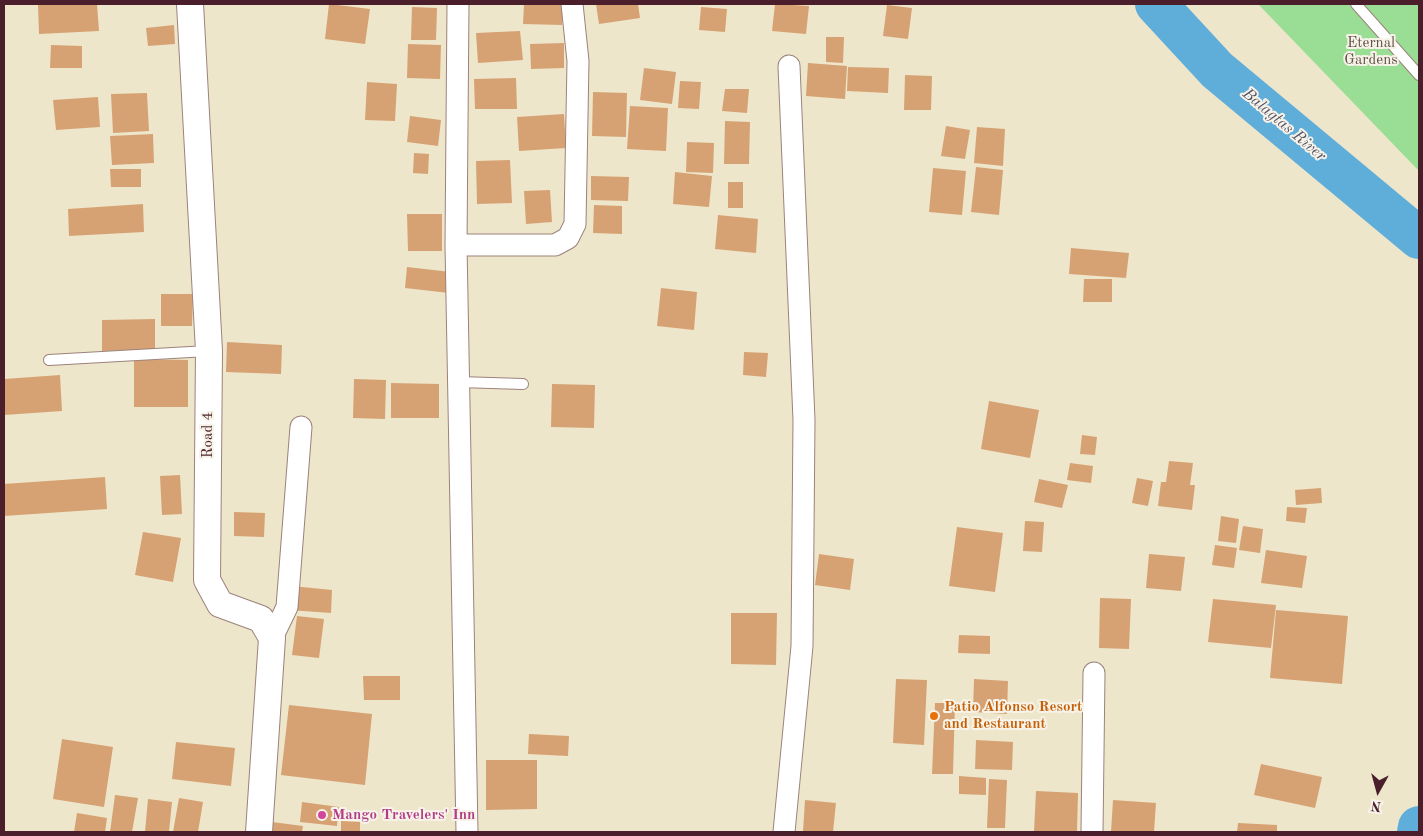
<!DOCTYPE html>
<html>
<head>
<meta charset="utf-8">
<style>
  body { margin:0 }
  #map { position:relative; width:1423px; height:836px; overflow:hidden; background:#eee6cb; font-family:"Old Standard TT",serif }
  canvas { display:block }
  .frame { position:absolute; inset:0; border:5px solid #4a1f2b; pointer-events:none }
  .north { position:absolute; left:1353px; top:766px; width:50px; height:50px; -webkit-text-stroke:4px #f7f3e8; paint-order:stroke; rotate:187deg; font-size:14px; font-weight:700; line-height:20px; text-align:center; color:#4a1f2b }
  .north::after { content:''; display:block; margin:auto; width:18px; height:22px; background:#4a1f2b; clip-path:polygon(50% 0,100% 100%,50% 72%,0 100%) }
</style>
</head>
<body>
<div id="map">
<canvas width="1423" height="836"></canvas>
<div class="frame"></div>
<div class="north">N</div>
</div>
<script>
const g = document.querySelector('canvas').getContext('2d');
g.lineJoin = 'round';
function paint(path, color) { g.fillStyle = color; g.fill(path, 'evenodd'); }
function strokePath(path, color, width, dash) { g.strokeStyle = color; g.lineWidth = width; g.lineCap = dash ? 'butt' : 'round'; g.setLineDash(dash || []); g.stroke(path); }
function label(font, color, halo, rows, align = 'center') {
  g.font = font + ' "Old Standard TT",serif'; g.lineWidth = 4; g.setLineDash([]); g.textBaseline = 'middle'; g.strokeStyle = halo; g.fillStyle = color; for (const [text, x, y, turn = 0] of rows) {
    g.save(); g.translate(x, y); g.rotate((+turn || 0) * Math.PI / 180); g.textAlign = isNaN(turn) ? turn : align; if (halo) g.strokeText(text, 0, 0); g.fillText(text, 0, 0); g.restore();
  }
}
paint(new Path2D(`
  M1258 4H1419V171Z`), '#9add94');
strokePath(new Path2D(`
  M1156 4 1217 70 1419 238
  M1418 832 1419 827`), '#5fadd9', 42);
paint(new Path2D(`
  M97 4 99 31 39 34 38 5Z
  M329 4 370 9 365 44 325 39Z
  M524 4H562V25L523 24Z
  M596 4H638L640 18 599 24Z
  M775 4 809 6 806 34 772 31Z
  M887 5 912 8 908 39 883 36Z
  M412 7 437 8 436 40H411Z
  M701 7 727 9 725 32 699 30Z
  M174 25 175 44 148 46 146 28Z
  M520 31 523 60 478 63 476 33Z
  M826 37H844L843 63 826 62Z
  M564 43V68L531 69 530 44Z
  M408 44 441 45 440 79 407 78Z
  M51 45 82 46V68H50Z
  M808 63 847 66 845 99 806 96Z
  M848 67 889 68 888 93 847 91Z
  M644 68 676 72 672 104 640 100Z
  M905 75 932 76 931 110H904Z
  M516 78 517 109H475L474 79Z
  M680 81 701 82 699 109 678 108Z
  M367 82 397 84 395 121 365 120Z
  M725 89H749L747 113 722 111Z
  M593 92 627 93 626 137 592 136Z
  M147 93 149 131 113 133 111 94Z
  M98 97 100 127 56 130 53 100Z
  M630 106 668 108 666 151 627 149Z
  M564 114 566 148 519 151 517 117Z
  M410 116 441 120 438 146 407 142Z
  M725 121 750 122 749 164H724Z
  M946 126 970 130 965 159 941 156Z
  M977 127 1005 129 1003 166 974 163Z
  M153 134 154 163 112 165 110 136Z
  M687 142 714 143 713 173 686 172Z
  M414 153 429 154 428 174 413 173Z
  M510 160 512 203 477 204 476 161Z
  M976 167 1003 170 999 215 971 212Z
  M933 168 966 171 962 215 929 212Z
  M110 169H141V187H111Z
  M675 172 712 176 709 207 673 204Z
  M591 176 629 177 628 201 591 200Z
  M728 182H743V208H728Z
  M550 190 552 222 526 224 524 191Z
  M143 204 144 232 69 236 68 209Z
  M594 205 622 206V234L593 233Z
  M407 214H442V251H408Z
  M718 215 758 219 756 253 715 249Z
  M1071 248 1129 253 1126 278 1069 274Z
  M407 267 451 272 449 293 405 288Z
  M1084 279H1112V302H1083Z
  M661 288 697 292 694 330 657 326Z
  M161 294H193L192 326H161Z
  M155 319V350L102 351V320Z
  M227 342 282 345 281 374 226 372Z
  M744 352 768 353 766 377 743 375Z
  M134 359 188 360V407H134Z
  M60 375 62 411 4 415V379Z
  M354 379 386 380 385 419 353 418Z
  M391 383 439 384V418H391Z
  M552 384 595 385 594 428 551 427Z
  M989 401 1039 410 1030 458 981 449Z
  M1082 435 1097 437 1095 455 1080 454Z
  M1169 461 1193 463 1190 485H1195L1192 510 1158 506 1161 482H1166Z
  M1070 463 1093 466 1091 483 1067 480Z
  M180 475 182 514 162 515 160 476Z
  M105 477 107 509 4 516V484Z
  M1137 478 1153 481 1148 506 1132 503Z
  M1039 479 1068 485 1062 508 1034 502Z
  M1321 488 1322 503 1296 505 1295 490Z
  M1287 507 1307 508 1305 523 1286 521Z
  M234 512 265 513 264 537 234 536Z
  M1221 516 1239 519 1236 543 1218 541Z
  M1025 521 1044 522 1042 552 1023 551Z
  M1243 526 1263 529 1260 553 1239 550Z
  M957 527 1003 533 995 592 949 586Z
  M143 532 181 538 173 582 135 575Z
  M1215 545 1237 548 1234 568 1212 565Z
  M1266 550 1307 556 1302 588 1261 583Z
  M819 554 854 559 850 590 815 585Z
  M1149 554 1185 557 1181 591 1146 588Z
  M292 586 332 590 331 613 289 610Z
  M1100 598 1131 599 1129 649 1099 648Z
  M1213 599 1276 605 1271 648 1208 642Z
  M1276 610 1348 616 1342 684 1270 678Z
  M731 613H777L776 665 731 664Z
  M297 616 324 619 319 658 292 655Z
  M959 635 990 636V654L958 653Z
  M363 676H400V700H364Z
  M896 679 927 680 924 745 893 743Z
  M974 679 1008 681 1007 714 973 712Z
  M935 703H955L953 774H932Z
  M289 705 372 714 365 785 281 775Z
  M529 734 569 736 568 756 528 754Z
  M62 739 113 747 104 807 53 799Z
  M976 740 1013 742 1012 770 975 769Z
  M176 742 235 748 231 786 172 779Z
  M486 760H537V809L486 810Z
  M1261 764 1322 777 1315 808 1254 795Z
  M959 776 986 778V795L959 794Z
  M989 779 1007 780 1005 828H987Z
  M1036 791 1078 793 1077 832H1034Z
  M115 795 138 798 132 832H110Z
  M179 798 203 802 198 832H173Z
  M148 799 172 802 169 832H145Z
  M805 800 836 803 833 832H803Z
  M1113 800 1156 803 1154 832H1111Z
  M302 802 339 807 337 826 300 822Z
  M77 813 107 818 105 832H74Z
  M341 821 360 822V832H341Z
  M272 822 303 826 302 832H271Z
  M1238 823 1277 825V832H1237Z`), '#d6a273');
const service = new Path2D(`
  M1356 4 1419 75
  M49 360 208 351
  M459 382 523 384`);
const minor = new Path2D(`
  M458 4 456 245 467 832
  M456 245H555L568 238 575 224 578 61 572 4
  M272 638 287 607 301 427
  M784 832 802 646 804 420 789 66
  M1092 832 1094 673`);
const tertiary = new Path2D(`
  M190 4 209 351 207 580 220 604 261 619 272 638 259 832`);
strokePath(service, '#9c827b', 12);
strokePath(minor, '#9c827b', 23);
strokePath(tertiary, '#9c827b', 28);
strokePath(service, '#fff', 10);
strokePath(minor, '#fff', 21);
strokePath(tertiary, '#fff', 26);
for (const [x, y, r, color] of [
  [934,716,5,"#e8710a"],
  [322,815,5,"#d1479c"]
]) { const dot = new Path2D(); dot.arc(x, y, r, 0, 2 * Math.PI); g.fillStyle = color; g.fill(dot); strokePath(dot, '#f7f3e8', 2); }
label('15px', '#5e4e45', '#f7f3e8', [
  ["Eternal",1371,43],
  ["Gardens",1371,60]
]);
label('15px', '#4a1f2b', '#f7f3e8', [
  ["Road 4",208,435,-90]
]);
label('bold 15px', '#c56008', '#f7f3e8', [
  ["Patio Alfonso Resort",944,707],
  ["and Restaurant",944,724]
], 'left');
label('bold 15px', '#b23c85', '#f7f3e8', [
  ["Mango Travelers' Inn",332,815]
], 'left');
label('italic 16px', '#515168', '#f7f3e8', [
  ["Balagtas River",1284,125,40]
]);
</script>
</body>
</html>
